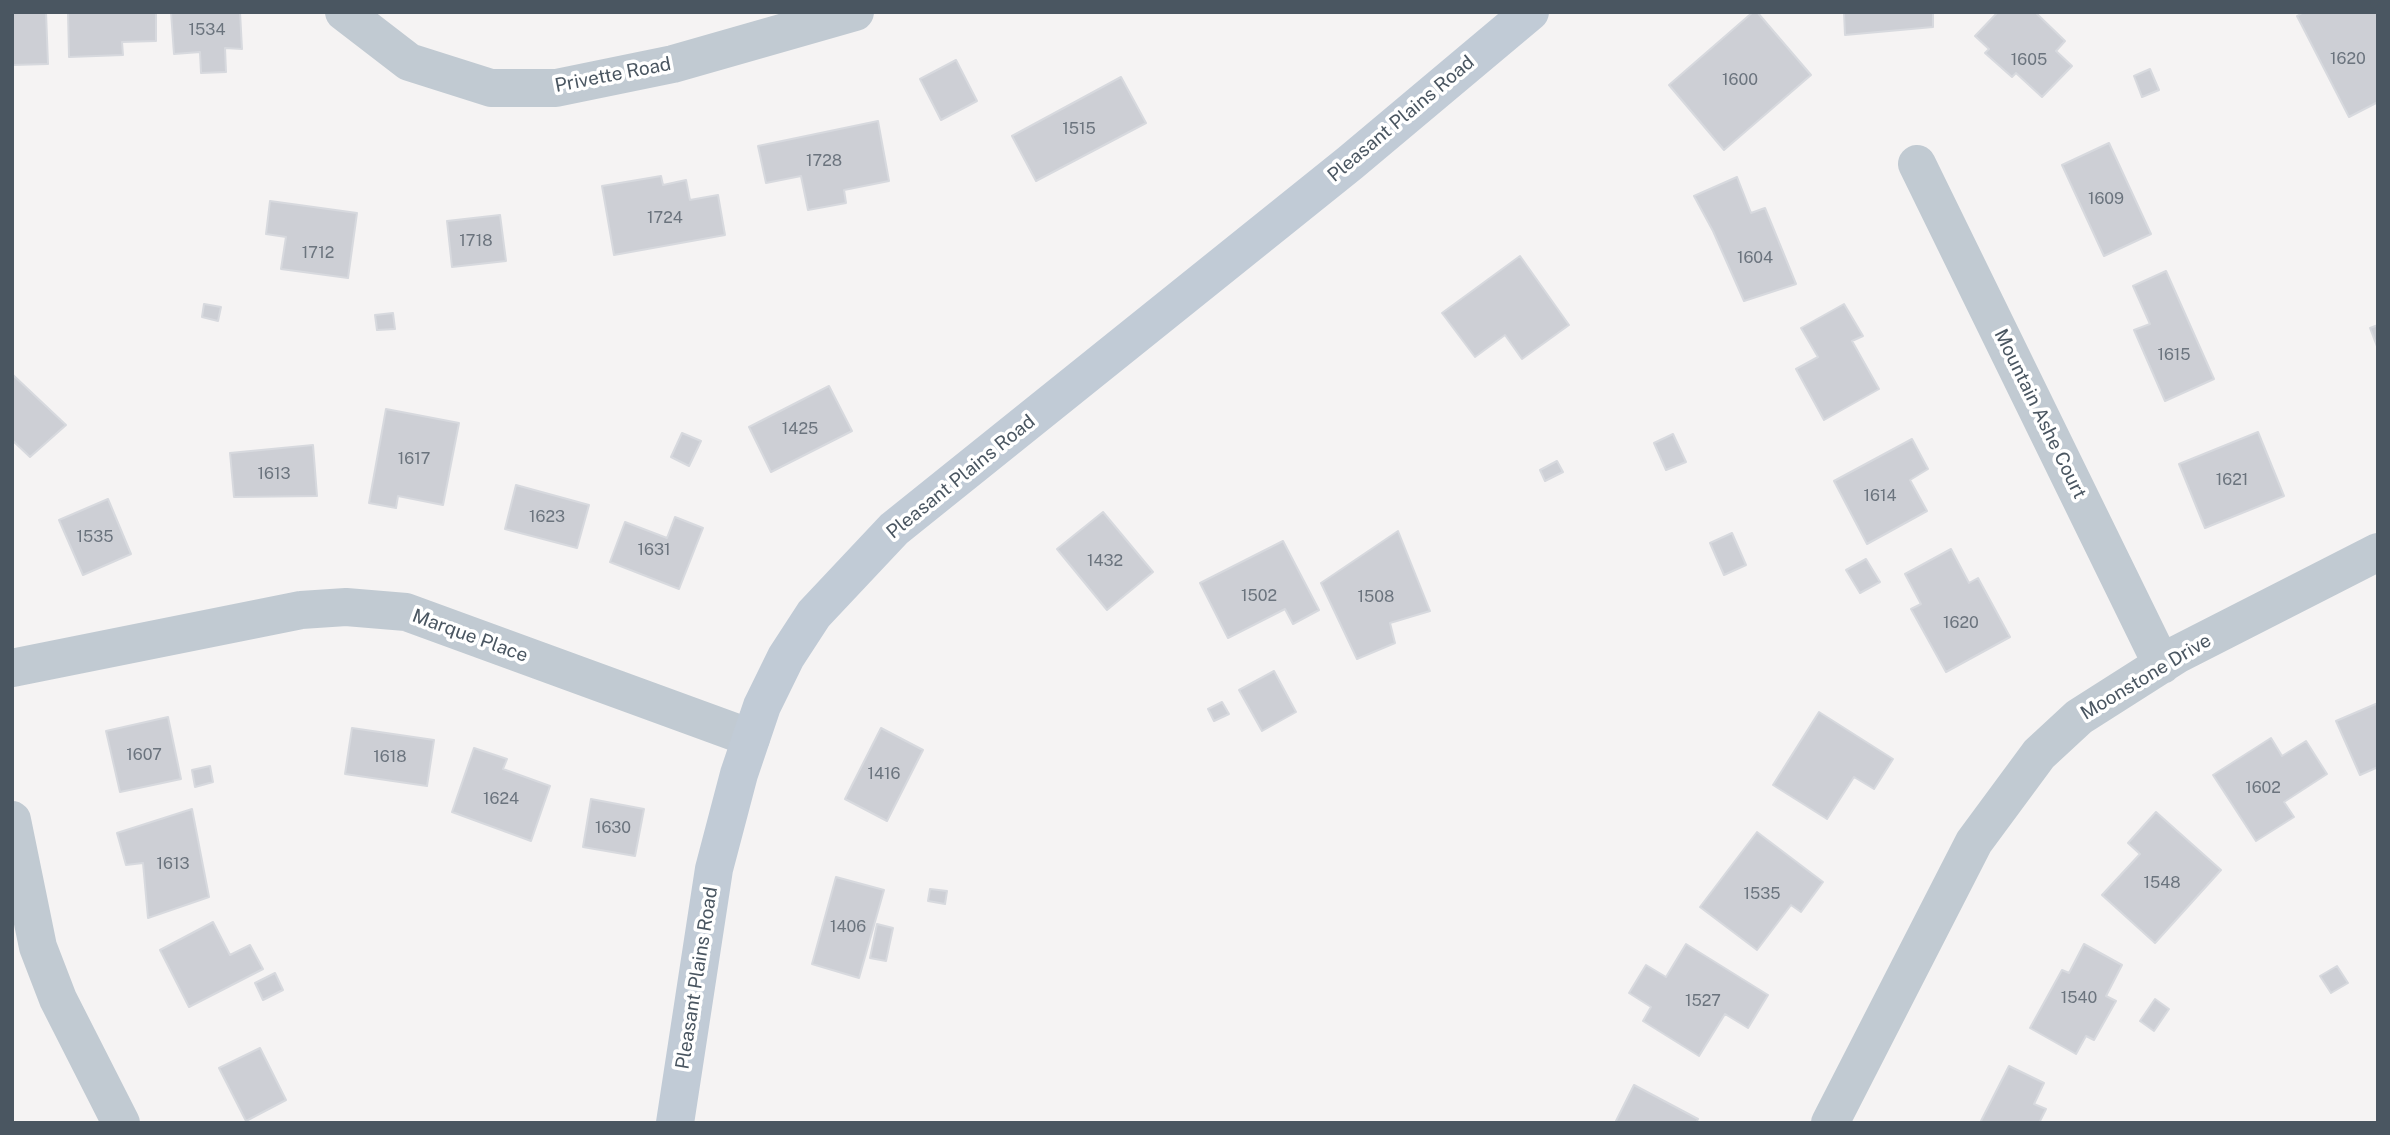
<!DOCTYPE html>
<html>
<head>
<meta charset="utf-8">
<style>
  body { margin:0 }
  #map { position:relative; width:2390px; height:1135px; overflow:hidden; background:#f5f3f3; font-family:"Public Sans",sans-serif }
  canvas { display:block }
  .frame { position:absolute; inset:0; border:14px solid #4a5661; pointer-events:none }
</style>
</head>
<body>
<div id="map">
<canvas width="2390" height="1135"></canvas>
<div class="frame"></div>
</div>
<script>
const g = document.querySelector('canvas').getContext('2d');
g.lineJoin = 'round';
function paint(path, color) { g.fillStyle = color; g.fill(path, 'evenodd'); }
function strokePath(path, color, width, dash) { g.strokeStyle = color; g.lineWidth = width; g.lineCap = dash ? 'butt' : 'round'; g.setLineDash(dash || []); g.stroke(path); }
function label(font, color, halo, rows, align = 'center') {
  g.font = font + ' "Public Sans",sans-serif'; g.lineWidth = 7; g.setLineDash([]); g.textBaseline = 'middle'; g.strokeStyle = halo; g.fillStyle = color; for (const [text, x, y, turn = 0] of rows) {
    g.save(); g.translate(x, y); g.rotate((+turn || 0) * Math.PI / 180); g.textAlign = isNaN(turn) ? turn : align; if (halo) g.strokeText(text, 0, 0); g.fillText(text, 0, 0); g.restore();
  }
}
const building = new Path2D(`
  M12 12H46L48 64 12 65Z
  M68 12H156V41L122 42 123 55 69 57Z
  M171 12H240L242 49 225 48 226 72 201 73 200 52 174 54Z
  M1753 12H1757L1811 75 1724 150 1669 85Z
  M1844 12H1933V27L1845 35Z
  M1998 12H2035L2065 41 2056 51 2072 66 2042 97 2016 73 2012 77 1985 53 1989 49 1975 36Z
  M2304 12H2378V102L2349 117 2297 16Z
  M956 60 977 101 941 120 920 79Z
  M2150 69 2159 90 2142 97 2134 76Z
  M1121 77 1146 123 1036 181 1012 136Z
  M878 121 889 181 844 190 846 203 808 210 801 176 766 183 758 146Z
  M2109 143 2151 234 2104 256 2062 165Z
  M661 176 663 185 686 180 690 200 718 195 725 235 614 255 602 186Z
  M1737 177 1751 213 1765 208 1796 284 1744 301 1713 231 1694 196Z
  M270 201 357 213 348 278 281 269 286 237 266 234Z
  M500 215 506 261 452 267 447 221Z
  M1520 256 1569 325 1522 359 1505 335 1475 357 1442 313Z
  M2166 271 2214 379 2165 401 2134 330 2150 324 2133 286Z
  M204 304 221 307 218 321 202 317Z
  M1844 304 1863 336 1852 341 1879 389 1824 420 1796 369 1818 357 1801 328Z
  M393 313 395 329 377 330 375 315Z
  M2378 325V349L2370 328Z
  M12 374 66 425 30 457 12 440Z
  M829 386 852 431 771 472 749 427Z
  M386 409 459 423 443 505 398 496 396 508 369 503Z
  M2258 432 2284 496 2205 528 2179 464Z
  M682 433 701 441 689 466 671 457Z
  M1673 434 1686 462 1666 470 1654 443Z
  M1912 439 1928 469 1910 480 1927 511 1867 544 1834 481Z
  M313 445 317 496 234 497 230 453Z
  M1557 461 1563 472 1545 481 1540 470Z
  M516 485 589 505 577 548 505 529Z
  M108 499 131 554 83 575 59 520Z
  M1103 512 1153 572 1107 610 1057 549Z
  M675 517 703 528 679 589 610 562 625 522 667 538Z
  M1398 531 1430 611 1390 623 1395 643 1357 659 1321 583Z
  M1732 533 1746 565 1724 575 1710 543Z
  M1283 541 1319 610 1293 624 1285 609 1228 638 1200 583Z
  M1951 549 1969 583 1978 578 2010 637 1946 672 1911 609 1921 604 1905 574Z
  M1866 559 1880 582 1860 593 1846 570Z
  M1274 671 1296 712 1262 731 1239 690Z
  M1222 702 1229 714 1214 721 1208 709Z
  M2378 703V767L2360 775 2336 721Z
  M1819 712 1893 759 1874 789 1854 777 1827 819 1773 785Z
  M168 717 181 779 120 792 106 731Z
  M352 728 434 740 427 786 345 774Z
  M881 728 923 750 887 821 845 799Z
  M2271 738 2282 756 2306 741 2327 774 2284 802 2294 817 2256 841 2213 775Z
  M474 748 507 759 503 769 550 786 531 841 452 812Z
  M210 766 213 782 195 787 192 770Z
  M591 799 644 809 635 856 583 847Z
  M192 809 209 897 148 918 143 863 126 865 117 833Z
  M2156 812 2221 870 2155 943 2102 895 2140 854 2128 843Z
  M1757 832 1823 882 1801 912 1791 905 1757 950 1700 907Z
  M836 877 884 890 859 978 812 964Z
  M930 889 947 891 945 904 928 901Z
  M213 922 230 955 250 945 263 969 189 1007 160 950Z
  M877 924 893 928 886 961 870 958Z
  M1686 944 1768 995 1748 1028 1725 1014 1699 1056 1643 1021 1651 1007 1629 993 1646 965 1666 977Z
  M2084 944 2122 965 2106 996 2116 1001 2094 1040 2086 1036 2076 1054 2030 1028 2062 970 2069 973Z
  M2337 966 2348 983 2331 993 2320 976Z
  M275 973 283 990 263 1000 255 983Z
  M2155 999 2169 1009 2154 1031 2140 1021Z
  M260 1048 286 1100 246 1121 219 1068Z
  M2009 1066 2044 1083 2034 1104 2046 1109 2039 1123H1980Z
  M1634 1085 1698 1119 1696 1123H1615Z`);
paint(building, '#cdcfd5');
strokePath(building, '#d7d9de', 2);
strokePath(new Path2D(`
  M344 12 409 62 491 88H556L673 64 855 12
  M1917 164 2162 665
  M12 668 301 610 346 607 406 612 751 738
  M12 820 38 947 58 999 121 1123
  M1830 1123 1974 842 2039 754 2079 717 2178 654 2378 552`), '#c1cad2', 38);
strokePath(new Path2D(`
  M675 1123 714 869 739 774 762 706 786 657 814 614 894 529 1350 163 1530 12`), '#c1cbd6', 38);
label('16px', '#6b747e', null, [
  ["1534",207,30],
  ["1620",2348,59],
  ["1605",2029,60],
  ["1600",1740,80],
  ["1515",1079,129],
  ["1728",824,161],
  ["1609",2106,199],
  ["1724",665,218],
  ["1718",476,241],
  ["1712",318,253],
  ["1604",1755,258],
  ["1615",2174,355],
  ["1425",800,429],
  ["1617",414,459],
  ["1613",274,474],
  ["1621",2232,480],
  ["1614",1880,496],
  ["1623",547,517],
  ["1535",95,537],
  ["1631",654,550],
  ["1432",1105,561],
  ["1502",1259,596],
  ["1508",1376,597],
  ["1620",1961,623],
  ["1607",144,755],
  ["1618",390,757],
  ["1416",884,774],
  ["1602",2263,788],
  ["1624",501,799],
  ["1630",613,828],
  ["1613",173,864],
  ["1548",2162,883],
  ["1535",1762,894],
  ["1406",848,927],
  ["1540",2079,998],
  ["1527",1703,1001]
]);
label('19px', '#4a5661', '#fff', [
  ["Privette Road",613,75,-11],
  ["Pleasant Plains Road",1401,119,-40],
  ["Mountain Ashe Court",2040,414,64],
  ["Pleasant Plains Road",961,477,-39],
  ["Marque Place",470,636,20],
  ["Moonstone Drive",2146,677,-31],
  ["Pleasant Plains Road",697,978,-81]
]);
</script>
</body>
</html>
